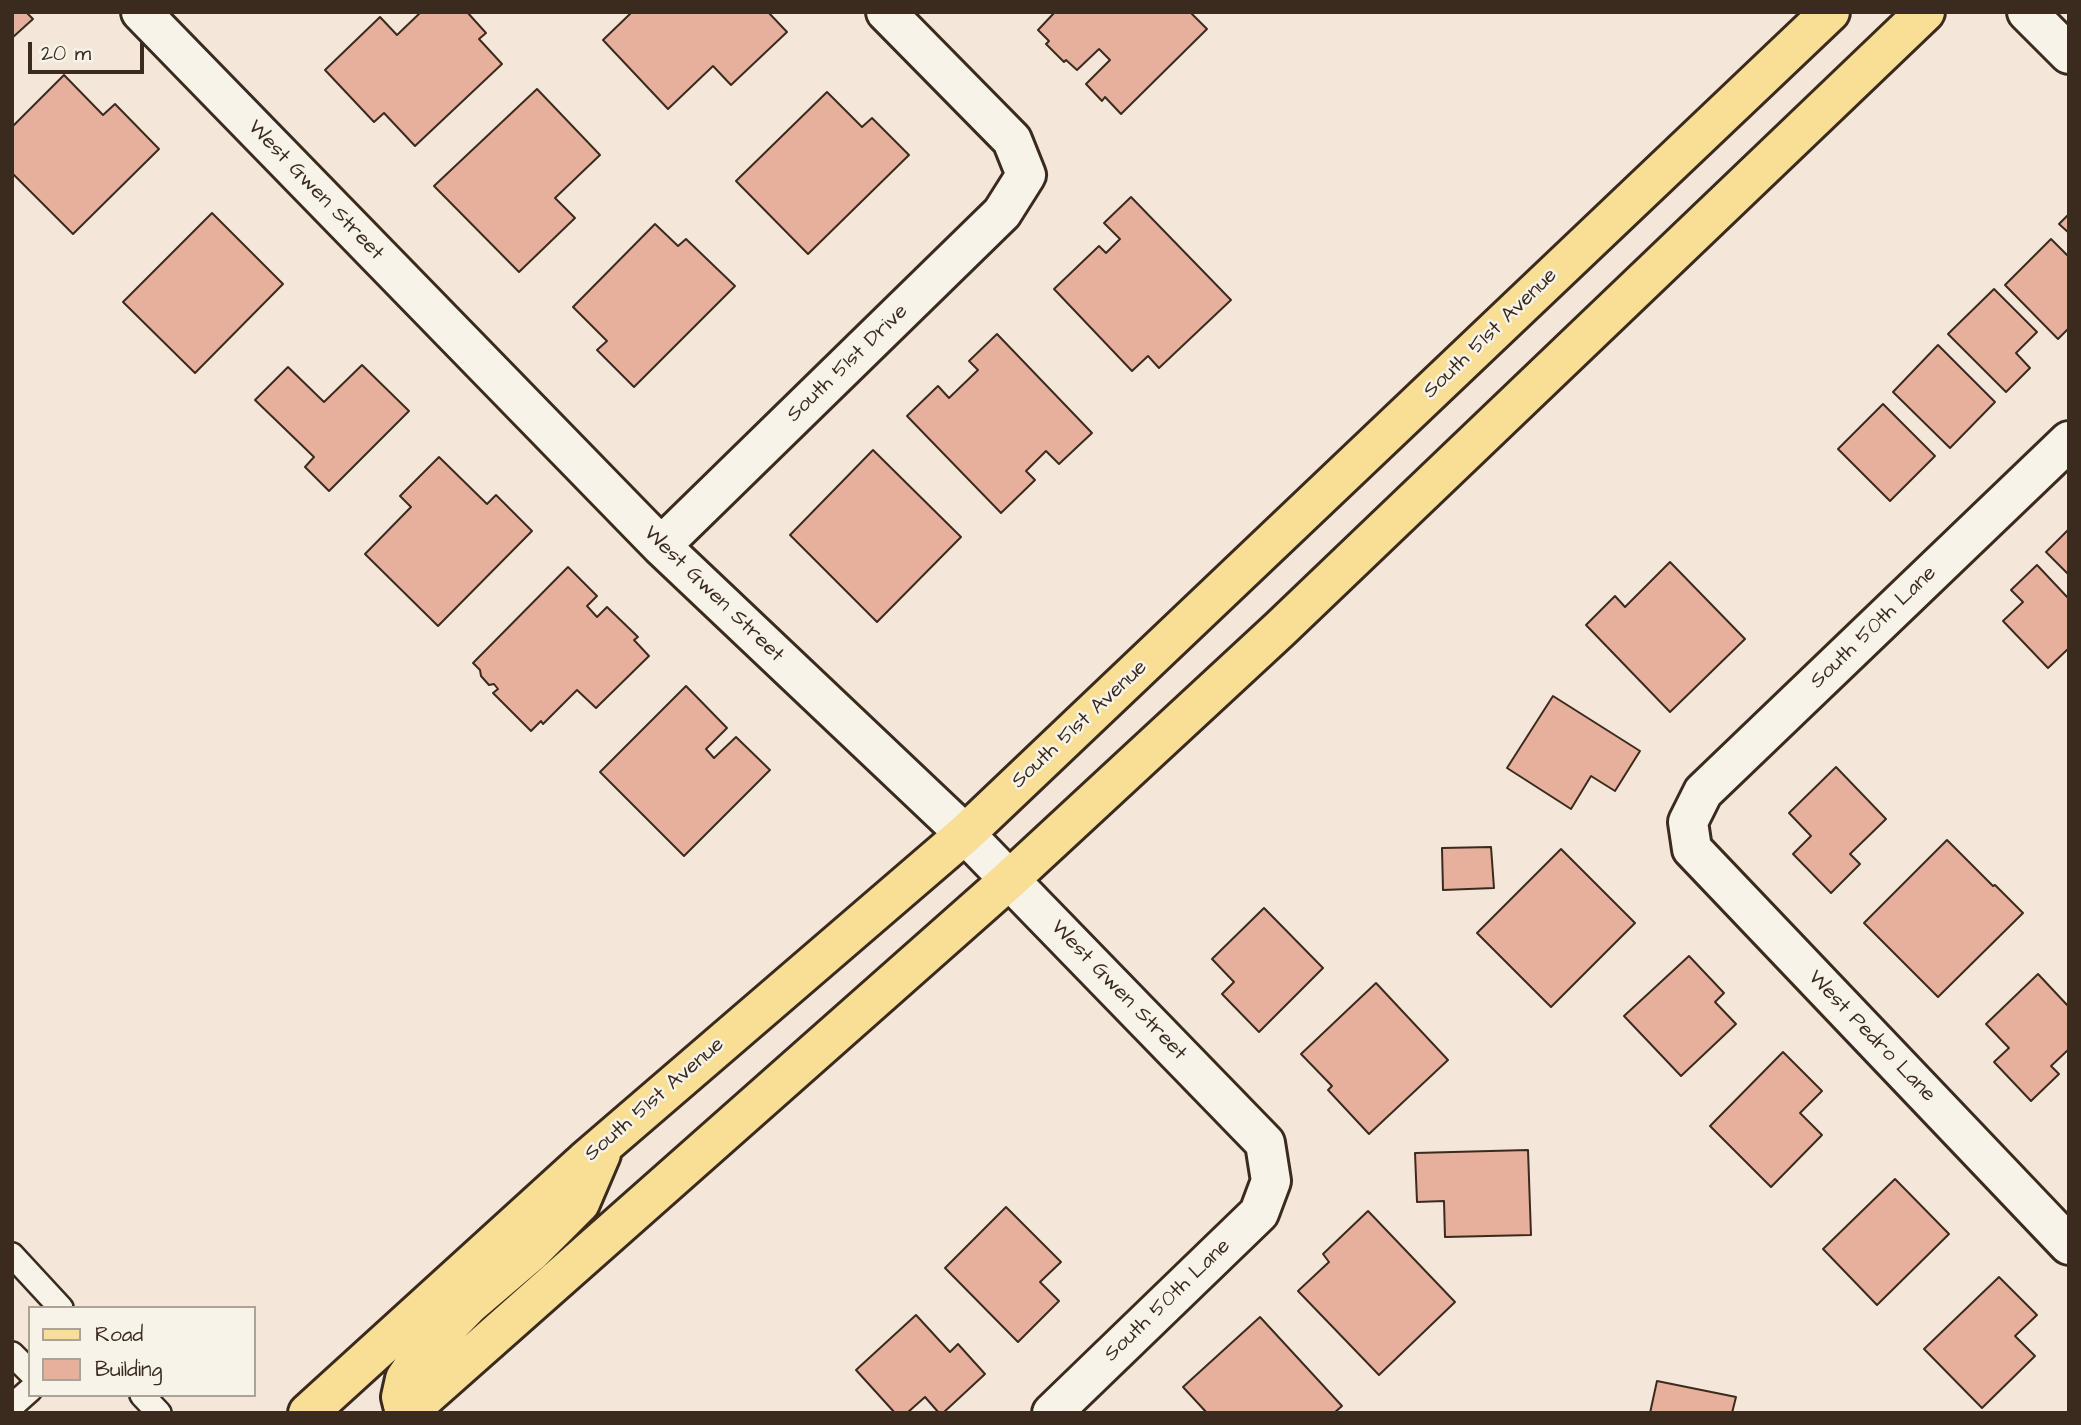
<!DOCTYPE html>
<html>
<head>
<meta charset="utf-8">
<style>
  body { margin:0 }
  #map { position:relative; width:2081px; height:1425px; overflow:hidden; background:#f4e6d9; font-family:"Architects Daughter",sans-serif }
  canvas { display:block }
  .frame { position:absolute; inset:0; border:14px solid #3b2a1e; pointer-events:none }
  .legend { position:absolute; left:28px; top:1306px; width:228px; height:91px; box-sizing:border-box; background:#f7f3e8; border:2px solid #aca397; margin:0; padding:9px 12px; list-style:none; font-size:21px; color:#3b2a1e }
  .legend li { display:flex; align-items:center; gap:14px; height:35px }
  .legend b { width:35px; border:2px solid #aca397 }
  .scale { position:absolute; left:28px; top:42px; width:116px; height:32px; box-sizing:border-box; border:4px solid #3b2a1e; border-top:0; padding-left:9px; font-size:21px; line-height:24px; white-space:nowrap; color:#3b2a1e; -webkit-text-stroke:5px #f7f3e8; paint-order:stroke }
</style>
</head>
<body>
<div id="map">
<canvas width="2081" height="1425"></canvas>
<div class="frame"></div>
<ul class="legend">
<li><b style="height:9px;background:#f9df96"></b>Road</li>
<li><b style="height:19px;background:#e7b09c"></b>Building</li>
</ul>
<div class="scale">20 m</div>
</div>
<script>
const g = document.querySelector('canvas').getContext('2d');
g.lineJoin = 'round';
function paint(path, color) { g.fillStyle = color; g.fill(path, 'evenodd'); }
function strokePath(path, color, width, dash) { g.strokeStyle = color; g.lineWidth = width; g.lineCap = dash ? 'butt' : 'round'; g.setLineDash(dash || []); g.stroke(path); }
function label(font, color, halo, rows, align = 'center') {
  g.font = font + ' "Architects Daughter",sans-serif'; g.lineWidth = 5; g.setLineDash([]); g.textBaseline = 'middle'; g.strokeStyle = halo; g.fillStyle = color; for (const [text, x, y, turn = 0] of rows) {
    g.save(); g.translate(x, y); g.rotate((+turn || 0) * Math.PI / 180); g.textAlign = isNaN(turn) ? turn : align; if (halo) g.strokeText(text, 0, 0); g.fillText(text, 0, 0); g.restore();
  }
}
const building = new Path2D(`
  M12 12H26L33 19 12 38Z
  M421 12H467L486 33 479 39 502 64 415 146 384 113 374 122 325 70 380 17 397 35Z
  M632 12H768L787 32 731 85 713 66 668 109 603 40Z
  M1055 12H1190L1207 29 1121 114 1105 97 1102 101 1086 84 1110 60 1099 49 1077 70 1066 60 1064 62 1046 44 1049 41 1038 30Z
  M64 75 103 115 115 104 159 149 73 234 12 173V127Z
  M537 89 600 155 555 198 575 218 519 272 434 186Z
  M827 92 862 127 872 118 909 155 808 254 736 181Z
  M1131 197 1231 300 1159 368 1148 356 1132 371 1054 289 1099 246 1106 253 1120 239 1104 223Z
  M212 213 283 284 195 373 123 302Z
  M2069 214V233L2059 224Z
  M655 224 678 246 686 239 735 286 634 387 597 350 607 341 573 307Z
  M2051 239 2069 257V328L2058 339 2005 285Z
  M1994 289 2037 332 2016 353 2030 368 2006 392 1948 334Z
  M997 334 1092 433 1059 464 1046 451 1026 471 1035 480 1001 513 907 416 938 386 949 398 978 370 969 361Z
  M1938 345 1995 402 1950 448 1893 392Z
  M362 365 409 411 329 491 305 467 314 457 255 400 288 367 324 402Z
  M1883 404 1935 456 1890 501 1838 449Z
  M873 450 961 537 877 622 790 535Z
  M439 457 487 504 496 495 532 531 438 626 365 554 411 507 400 496Z
  M2069 529V575L2046 552Z
  M1670 562 1745 639 1670 712 1586 625 1615 596 1625 607Z
  M2037 565 2069 599V648L2048 668 2003 621 2023 602 2011 590Z
  M568 567 597 596 587 606 597 617 607 607 638 637 634 640 649 656 596 708 577 690 543 724 541 721 531 731 493 693 498 689 494 684 489 685 481 676 480 670 473 663Z
  M686 686 727 728 706 749 714 758 736 737 770 770 684 856 600 772Z
  M1553 696 1640 751 1615 791 1591 776 1571 809 1507 768Z
  M1836 767 1886 819 1850 854 1860 864 1831 893 1793 854 1811 836 1789 813Z
  M1947 840 1993 886 1995 885 2023 913 1938 997 1864 923Z
  M1491 847 1494 888 1443 890 1442 848Z
  M1561 849 1635 923 1551 1007 1477 933Z
  M1264 908 1323 968 1259 1032 1222 994 1234 982 1212 959Z
  M1689 956 1724 993 1715 1002 1736 1024 1681 1076 1624 1016Z
  M2038 974 2069 1007V1049L2051 1066 2059 1074 2031 1101 1994 1062 2009 1048 1986 1024Z
  M1376 983 1448 1060 1369 1134 1328 1090 1332 1086 1301 1054Z
  M1783 1052 1822 1091 1800 1113 1822 1135 1771 1187 1710 1126Z
  M1528 1150 1531 1235 1445 1237 1444 1201 1417 1202 1415 1153Z
  M1895 1179 1949 1234 1877 1305 1823 1249Z
  M1006 1207 1061 1262 1040 1282 1059 1301 1018 1342 945 1268Z
  M1368 1211 1455 1302 1379 1375 1298 1291 1329 1262 1323 1254Z
  M1999 1277 2037 1315 2015 1336 2035 1356 1982 1408 1924 1349Z
  M916 1315 950 1352 958 1344 985 1374 943 1413H939L925 1397 907 1413H895L856 1370Z
  M1260 1317 1342 1406 1334 1413H1207L1183 1387Z
  M1657 1381 1736 1397 1732 1413H1650Z`);
paint(building, '#e7b09c');
strokePath(building, '#3b2a1e', 2);
const service = new Path2D(`
  M12 1255 61 1308
  M12 1354 30 1372
  M142 1395 159 1413
  M12 1406 30 1390`);
const minor = new Path2D(`
  M141 12 661 546 965 834 1265 1143 1271 1181 1259 1213 1052 1413
  M2027 12 2069 54
  M2069 441 1703 792 1688 822 1692 849 2069 1245
  M661 546 1002 213 1026 175 1012 140 886 12`);
const primary = new Path2D(`
  M308 1413 585 1161 965 834 1830 12
  M405 1413 401 1397 405 1379 424 1351 470 1304 531 1252 580 1203 601 1154
  M407 1413 1009 880 1280 629 1925 12`);
strokePath(service, '#3b2a1e', 28);
strokePath(minor, '#3b2a1e', 44);
strokePath(primary, '#3b2a1e', 44);
strokePath(service, '#f7f3e8', 23);
strokePath(minor, '#f7f3e8', 38);
strokePath(primary, '#f9df96', 38);
label('21px', '#3b2a1e', '#f7f3e8', [
  ["West Gwen Street",315,191,46],
  ["South 51st Avenue",1491,334,-44],
  ["South 51st Drive",848,364,-44],
  ["West Gwen Street",713,595,44],
  ["South 50th Lane",1874,628,-44],
  ["South 51st Avenue",1080,725,-43],
  ["West Gwen Street",1118,991,46],
  ["West Pedro Lane",1871,1037,46],
  ["South 51st Avenue",655,1100,-41],
  ["South 50th Lane",1168,1301,-44]
]);
</script>
</body>
</html>
